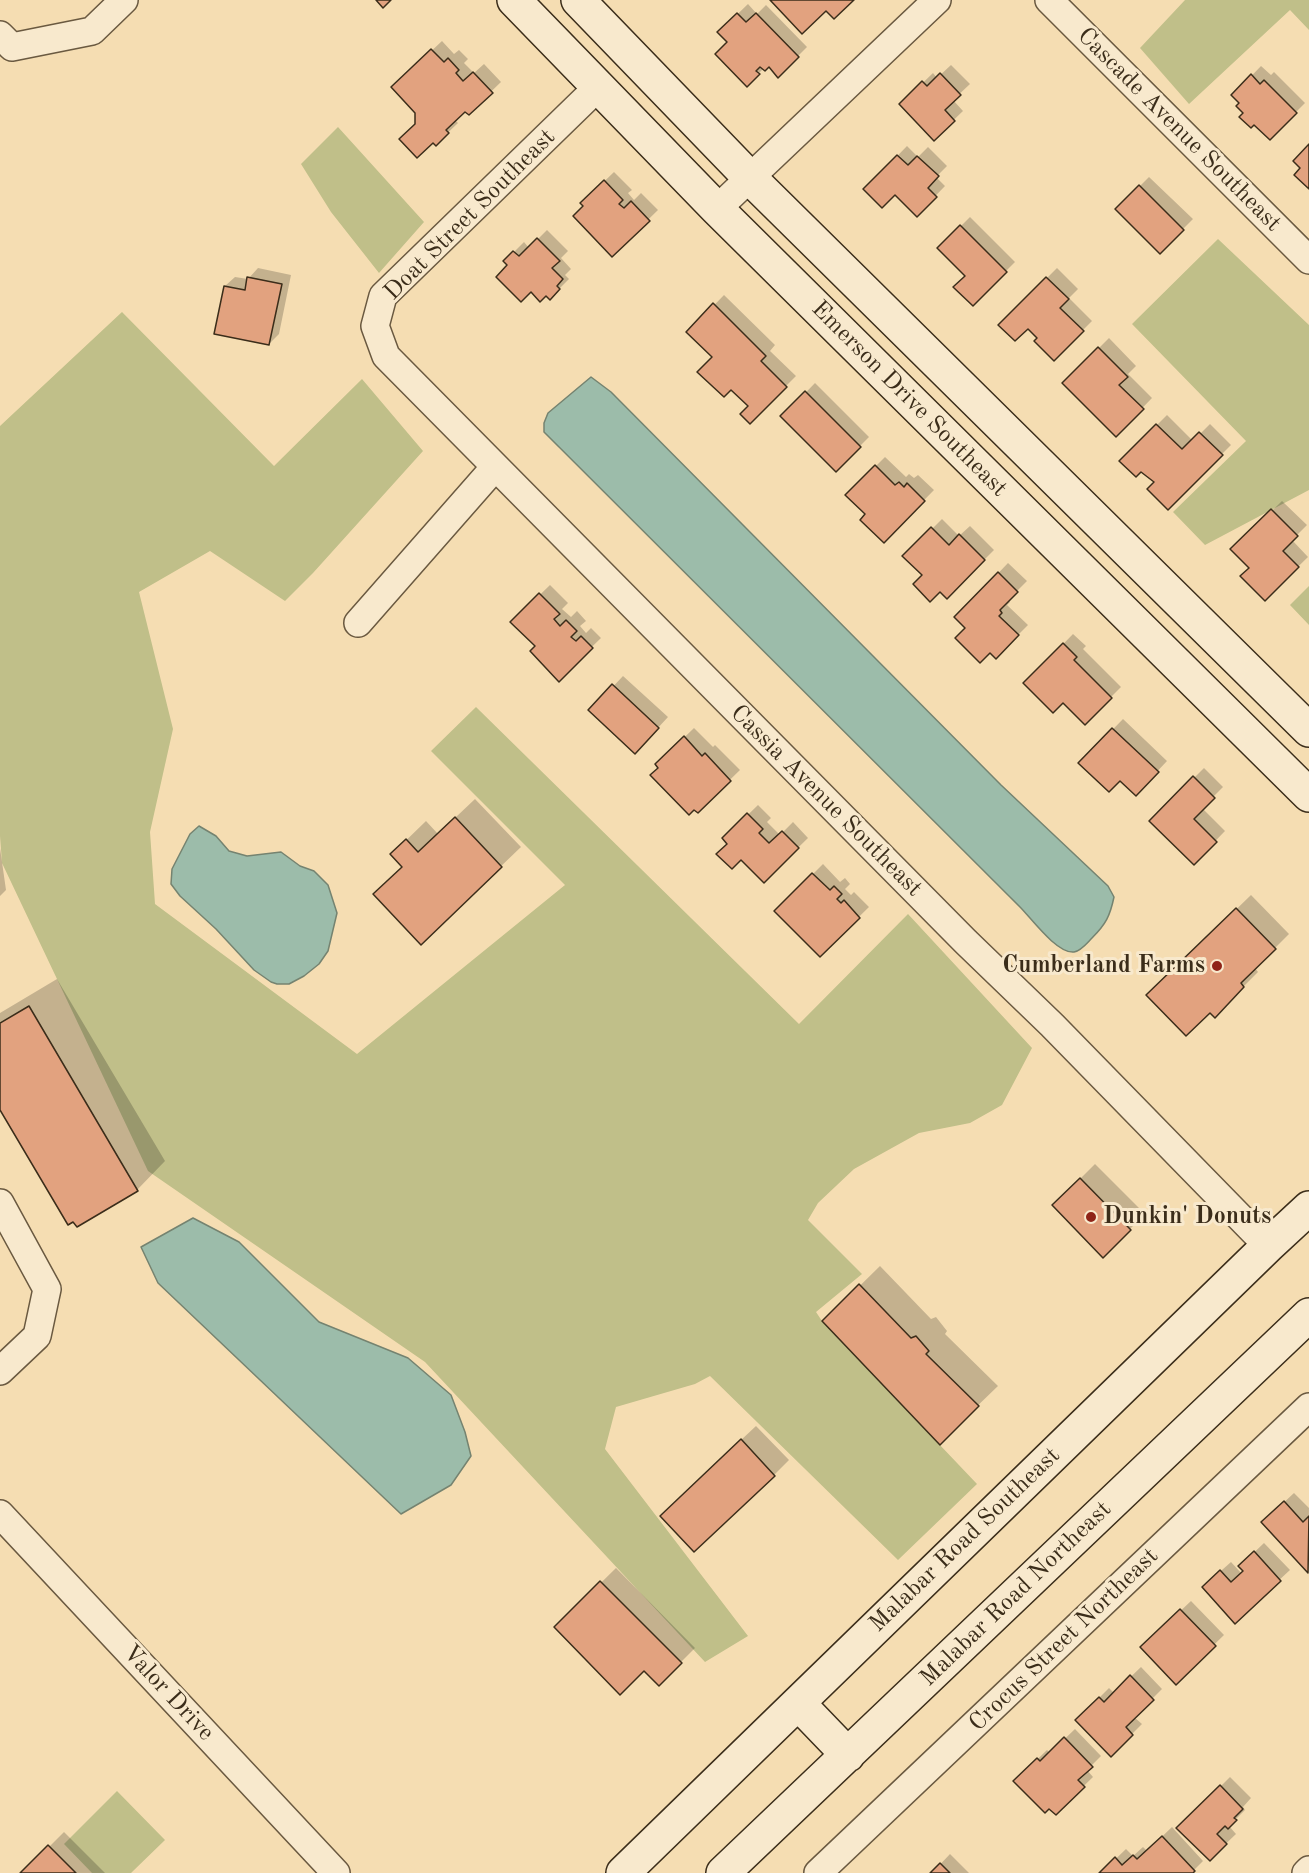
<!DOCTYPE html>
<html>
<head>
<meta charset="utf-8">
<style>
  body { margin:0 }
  canvas { display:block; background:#f5ddb2 }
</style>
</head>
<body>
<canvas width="1309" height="1873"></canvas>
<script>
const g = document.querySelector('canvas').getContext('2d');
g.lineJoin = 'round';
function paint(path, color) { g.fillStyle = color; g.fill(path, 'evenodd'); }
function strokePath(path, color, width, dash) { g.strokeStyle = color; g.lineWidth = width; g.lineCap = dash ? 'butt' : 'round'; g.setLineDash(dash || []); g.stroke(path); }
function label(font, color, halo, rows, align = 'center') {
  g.font = font + ' "Old Standard TT",serif'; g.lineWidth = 6; g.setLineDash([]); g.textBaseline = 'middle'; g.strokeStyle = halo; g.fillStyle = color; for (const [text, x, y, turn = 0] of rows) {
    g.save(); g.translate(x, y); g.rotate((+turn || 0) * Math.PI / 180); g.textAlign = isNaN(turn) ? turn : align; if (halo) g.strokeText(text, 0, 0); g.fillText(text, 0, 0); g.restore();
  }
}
paint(new Path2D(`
  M1185 0H1309V30L1290 10 1189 104 1140 48Z
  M338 127 424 222 379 273 331 212 301 164Z
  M1218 239 1309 325V490L1205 545 1173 512 1246 441 1132 324Z
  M122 312 274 466 362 379 423 451 313 573 285 601 210 551 139 592 173 729 150 832 155 904 357 1054 565 885 431 751 476 707 799 1024 908 914 1032 1048 1002 1105 970 1123 919 1133 854 1169 818 1203 808 1220 862 1274 816 1312 822 1321 977 1484 898 1560 710 1376 695 1384 616 1407 605 1449 748 1636 705 1662 425 1362 148 1171 2 863 0 836V426Z
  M1309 586V625L1290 605Z
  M117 1791 165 1840 131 1873H92L64 1844Z`), '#c0bf89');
const water = new Path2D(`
  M591 377 611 392 1001 785 1108 886 1114 897C1110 916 1106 924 1092 938 1087 943 1081 951 1074 952 1057 954 1031 918 1020 907L544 432V423L548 413Z
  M199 826 216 836 229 851 247 856 281 852 300 866 314 871 328 885 337 913 328 951 319 964 304 976 289 984H277L271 982 254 970 216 929 180 896 171 884 172 869 190 834Z
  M193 1218 239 1242 319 1322 408 1358 451 1395 465 1432 471 1456 451 1485 401 1514 158 1283 141 1247Z`);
paint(water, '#9cbcaa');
strokePath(water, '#758370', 1.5);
paint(new Path2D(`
  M748 4 757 14 766 5 807 47 778 76 769 66 764 68 747 85 729 42 719 32Z
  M442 41 454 54 459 50 468 59 464 63 474 73 484 64 501 82 469 113 465 110 455 120 458 123 436 144 416 125 417 112 393 87Z
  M951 65 970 84 953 100 963 111 934 139 901 104 933 73 937 78Z
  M1261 66 1271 75 1274 72 1305 103 1270 138 1245 113 1241 103 1233 95Z
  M907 146 918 157 928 147 947 166 936 177 945 186 917 215 895 193 865 189Z
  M614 172 632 190 628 193 634 200 641 193 658 210 612 255 582 203Z
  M1149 177 1193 219 1160 252 1117 209Z
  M970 217 1015 262 973 304 967 276 939 248Z
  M547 230 568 251 561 258 571 269 565 275 569 279 550 298 505 261 524 242 529 248Z
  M258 268 291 275 279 334 269 344 225 286 235 277 248 279Z
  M1057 268 1078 289 1069 298 1092 321 1054 359 1039 338 1028 327 1000 325Z
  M724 295 775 345 770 351 796 376 750 422V406L714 357 688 332Z
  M1109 338 1136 366 1128 374 1152 398 1116 435 1064 383Z
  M815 383 869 437 836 470 783 416Z
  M1167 415 1193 441 1210 424 1231 445 1168 508 1156 481 1141 470 1121 461Z
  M885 457 906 477 909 474 914 478 918 475 934 490 884 541 867 514 847 495Z
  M1282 501 1307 525 1292 540 1308 557 1265 599 1251 568 1233 549Z
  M942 519 959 536 970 526 994 550 947 597 905 556Z
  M1008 563 1027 581 1008 600 1010 602 1007 605 1028 625 996 657 956 617Z
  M550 585 568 603 562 609 571 617 577 611 586 621 580 626 586 633 591 628 601 638 559 679 537 646 512 622Z
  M1073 634 1086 646 1083 649 1121 687 1085 723 1063 701 1025 683Z
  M623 676 668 717 645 742 591 710Z
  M1123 719 1167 761 1136 794 1120 779 1080 763Z
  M694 728 713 747 715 745 740 770 698 811 657 764Z
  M1204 768 1223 787 1202 808 1225 831 1194 863 1151 821Z
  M475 799 521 847 422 942 403 866 392 854 426 821 438 834Z
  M758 805 771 818 767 822 780 835 793 822 808 838 764 881 724 838Z
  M0 848 6 890 0 896Z
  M823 864 840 882 845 878 850 884 845 889 851 895 854 892 869 907 820 955 776 911Z
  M1251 895 1289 934 1255 968 1258 972 1215 1015 1210 1011 1148 995Z
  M57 979 165 1161 137 1190 0 1107V1013Z
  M1095 1164 1145 1214 1103 1256 1054 1205Z
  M880 1266 931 1319 936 1317 947 1331 945 1334 998 1386 940 1442 824 1321Z
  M756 1426 789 1460 774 1475 676 1501Z
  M1294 1493 1309 1508 1308 1571 1263 1522Z
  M1264 1543 1290 1570 1235 1621 1213 1578 1231 1562 1242 1574 1244 1571 1240 1566Z
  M616 1568 695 1648 659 1684 644 1669 556 1627Z
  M1191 1601 1224 1635 1176 1682 1142 1647Z
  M1141 1667 1162 1689 1134 1717 1142 1724 1111 1755 1077 1720 1109 1688 1114 1693Z
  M1075 1729 1101 1756 1087 1770 1093 1777 1056 1813 1015 1781 1047 1750 1050 1753Z
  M1230 1777 1251 1798 1243 1807 1245 1810 1229 1826 1236 1834 1210 1859 1179 1828Z
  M1172 1827 1203 1861 1191 1873H1101L1126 1849 1133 1856 1143 1847 1147 1851Z
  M64 1832 105 1873H23Z
  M950 1854 969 1873H932Z`), '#0003');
const building = new Path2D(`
  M376 0H391L383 8Z
  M770 0H854L834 19 826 11 802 34Z
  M737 13 746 22 756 13 799 57 778 78 769 67 765 71 760 67 756 71 760 74 747 87 715 54 727 42 717 32Z
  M431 49 444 62 448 58 459 70 456 73 463 81 473 72 493 93 469 115 465 112 446 130 449 133 436 146 433 143 417 158 399 139 415 124V113L391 87Z
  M940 73 961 95 945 110 955 121 934 141 899 104 922 81 927 86Z
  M1251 74 1260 84 1264 80 1297 113 1270 140 1254 125 1251 128 1239 117 1243 113 1236 106 1239 103 1231 95Z
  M1309 144V189L1294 175 1300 168 1293 161Z
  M897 155 908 165 917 156 939 176 928 188 937 197 917 217 895 195 882 208 863 189Z
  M604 180 623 200 619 204 624 208 631 201 650 221 612 257 573 216 583 206 580 203Z
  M1139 185 1184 230 1160 254 1115 209Z
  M960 225 1007 272 973 306 953 287 965 276 937 248Z
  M537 238 560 261 552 268 563 279 557 286 560 289 550 300 546 296 540 302 531 292 521 302 496 277 507 265 503 261 513 251 519 256Z
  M247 277 282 284 269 345 214 334 224 286 245 290Z
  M1046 277 1069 299 1060 308 1084 331 1054 361 1034 341 1037 338 1028 329 1015 341 998 325Z
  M713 303 766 356 761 361 787 387 750 424 740 414 748 406 731 390 724 397 697 372 712 357 686 332Z
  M1098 347 1128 377 1119 385 1144 409 1116 437 1062 383Z
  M805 391 861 447 836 472 780 416Z
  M1156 424 1182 449 1199 432 1223 455 1168 510 1147 489 1154 482 1141 472 1136 477 1119 461Z
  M875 465 895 485 899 482 904 487 907 483 925 501 884 543 860 520 865 514 845 495Z
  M1271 509 1298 536 1283 551 1299 567 1265 601 1240 576 1249 568 1230 549Z
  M931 527 949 545 959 534 985 560 947 599 940 592 930 602 913 584 922 575 902 556Z
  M998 572 1018 592 1000 610 1002 613 999 616 1019 635 996 659 990 653 980 663 955 638 965 628 954 617Z
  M539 593 560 614 554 619 560 626 566 620 577 631 571 637 576 641 581 636 593 648 559 682 530 651 535 646 510 622Z
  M1063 643 1077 657 1074 660 1112 698 1085 725 1063 703 1053 713 1023 683Z
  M612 684 659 728 635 754 588 710Z
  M1112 728 1159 772 1136 796 1120 781 1109 792 1078 763Z
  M684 736 702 756 705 753 731 781 698 813 694 810 689 815 650 775 658 768 655 764Z
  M1193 776 1215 798 1194 819 1217 842 1194 865 1149 821Z
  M747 813 763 829 759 833 769 843 782 831 799 848 764 883 741 860 732 869 716 854 727 844 722 838Z
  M455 817 502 867 421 945 373 894 402 867 390 854 406 839 418 852Z
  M812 873 830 890 834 886 842 894 837 899 841 903 844 900 860 918 820 957 774 911Z
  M1236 908 1276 949 1241 983 1244 987 1215 1018 1210 1013 1186 1036 1146 995Z
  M29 1006 138 1191 77 1227 73 1222 68 1225 0 1110V1023Z
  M1080 1178 1131 1230 1103 1258 1052 1205Z
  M859 1284 911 1338 916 1336 929 1351 926 1354 979 1406 940 1445 822 1321Z
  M741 1439 775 1476 694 1552 660 1516Z
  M1284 1501 1303 1522 1309 1516 1308 1573 1261 1522Z
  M1254 1551 1281 1581 1235 1624 1202 1587 1220 1570 1231 1582 1243 1571 1238 1566Z
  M600 1581 682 1663 659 1686 644 1671 620 1695 554 1627Z
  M1180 1609 1216 1646 1176 1685 1140 1647Z
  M1130 1675 1154 1700 1126 1727 1133 1735 1111 1757 1075 1720 1099 1697 1104 1702Z
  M1064 1737 1093 1767 1078 1780 1085 1787 1056 1815 1049 1809 1045 1813 1013 1781 1037 1758 1040 1761Z
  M1220 1785 1243 1809 1234 1818 1237 1820 1228 1829 1225 1826 1217 1834 1227 1844 1210 1861 1176 1828Z
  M1162 1836 1195 1871 1193 1873H1099L1115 1857 1122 1865 1133 1855 1137 1859Z
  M48 1845 76 1873H20Z
  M940 1863 950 1873H930Z`);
paint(building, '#e2a27f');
strokePath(building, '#3b2d1a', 1.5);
const street = new Path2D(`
  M1049 0 1309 260
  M0 35 12 47 92 31 124 0
  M598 87 383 296 375 326 386 356 966 942 1052 1025 1268 1246
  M717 209 937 0
  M358 623 495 467
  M0 1203 47 1289 37 1336 0 1371
  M0 1514 336 1873
  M818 1873 1309 1407
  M1306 1873 1309 1870`);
const secondary = new Path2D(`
  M514 0 717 209 1309 795
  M578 0 749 177 1309 730
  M798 1703 848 1755
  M623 1873 1268 1246 1309 1208
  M723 1873 1309 1315`);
strokePath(street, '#6a5940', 30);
strokePath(secondary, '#3b2d1a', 36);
strokePath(street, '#f8e9cd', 27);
strokePath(secondary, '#f8e9cd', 33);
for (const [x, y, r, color] of [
  [1217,966,6,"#8f2418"],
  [1091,1217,6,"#8f2418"]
]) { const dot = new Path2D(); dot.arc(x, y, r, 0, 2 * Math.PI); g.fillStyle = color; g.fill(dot); strokePath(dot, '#f8e9cd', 2); }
label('24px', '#3b2d1a', '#f8e9cd', [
  ["Cascade Avenue Southeast",1179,130,45],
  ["Doat Street Southeast",470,215,-45],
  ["Emerson Drive Southeast",909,399,45],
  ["Cassia Avenue Southeast",826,801,45],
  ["Malabar Road Southeast",965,1540,-44],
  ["Malabar Road Northeast",1016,1594,-44],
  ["Crocus Street Northeast",1064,1640,-44],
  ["Valor Drive",168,1693,47]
]);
label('bold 24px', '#3b2d1a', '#f8e9cd', [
  ["Cumberland Farms",1205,966],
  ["Dunkin' Donuts",1103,1217,"left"]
], 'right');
</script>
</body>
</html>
